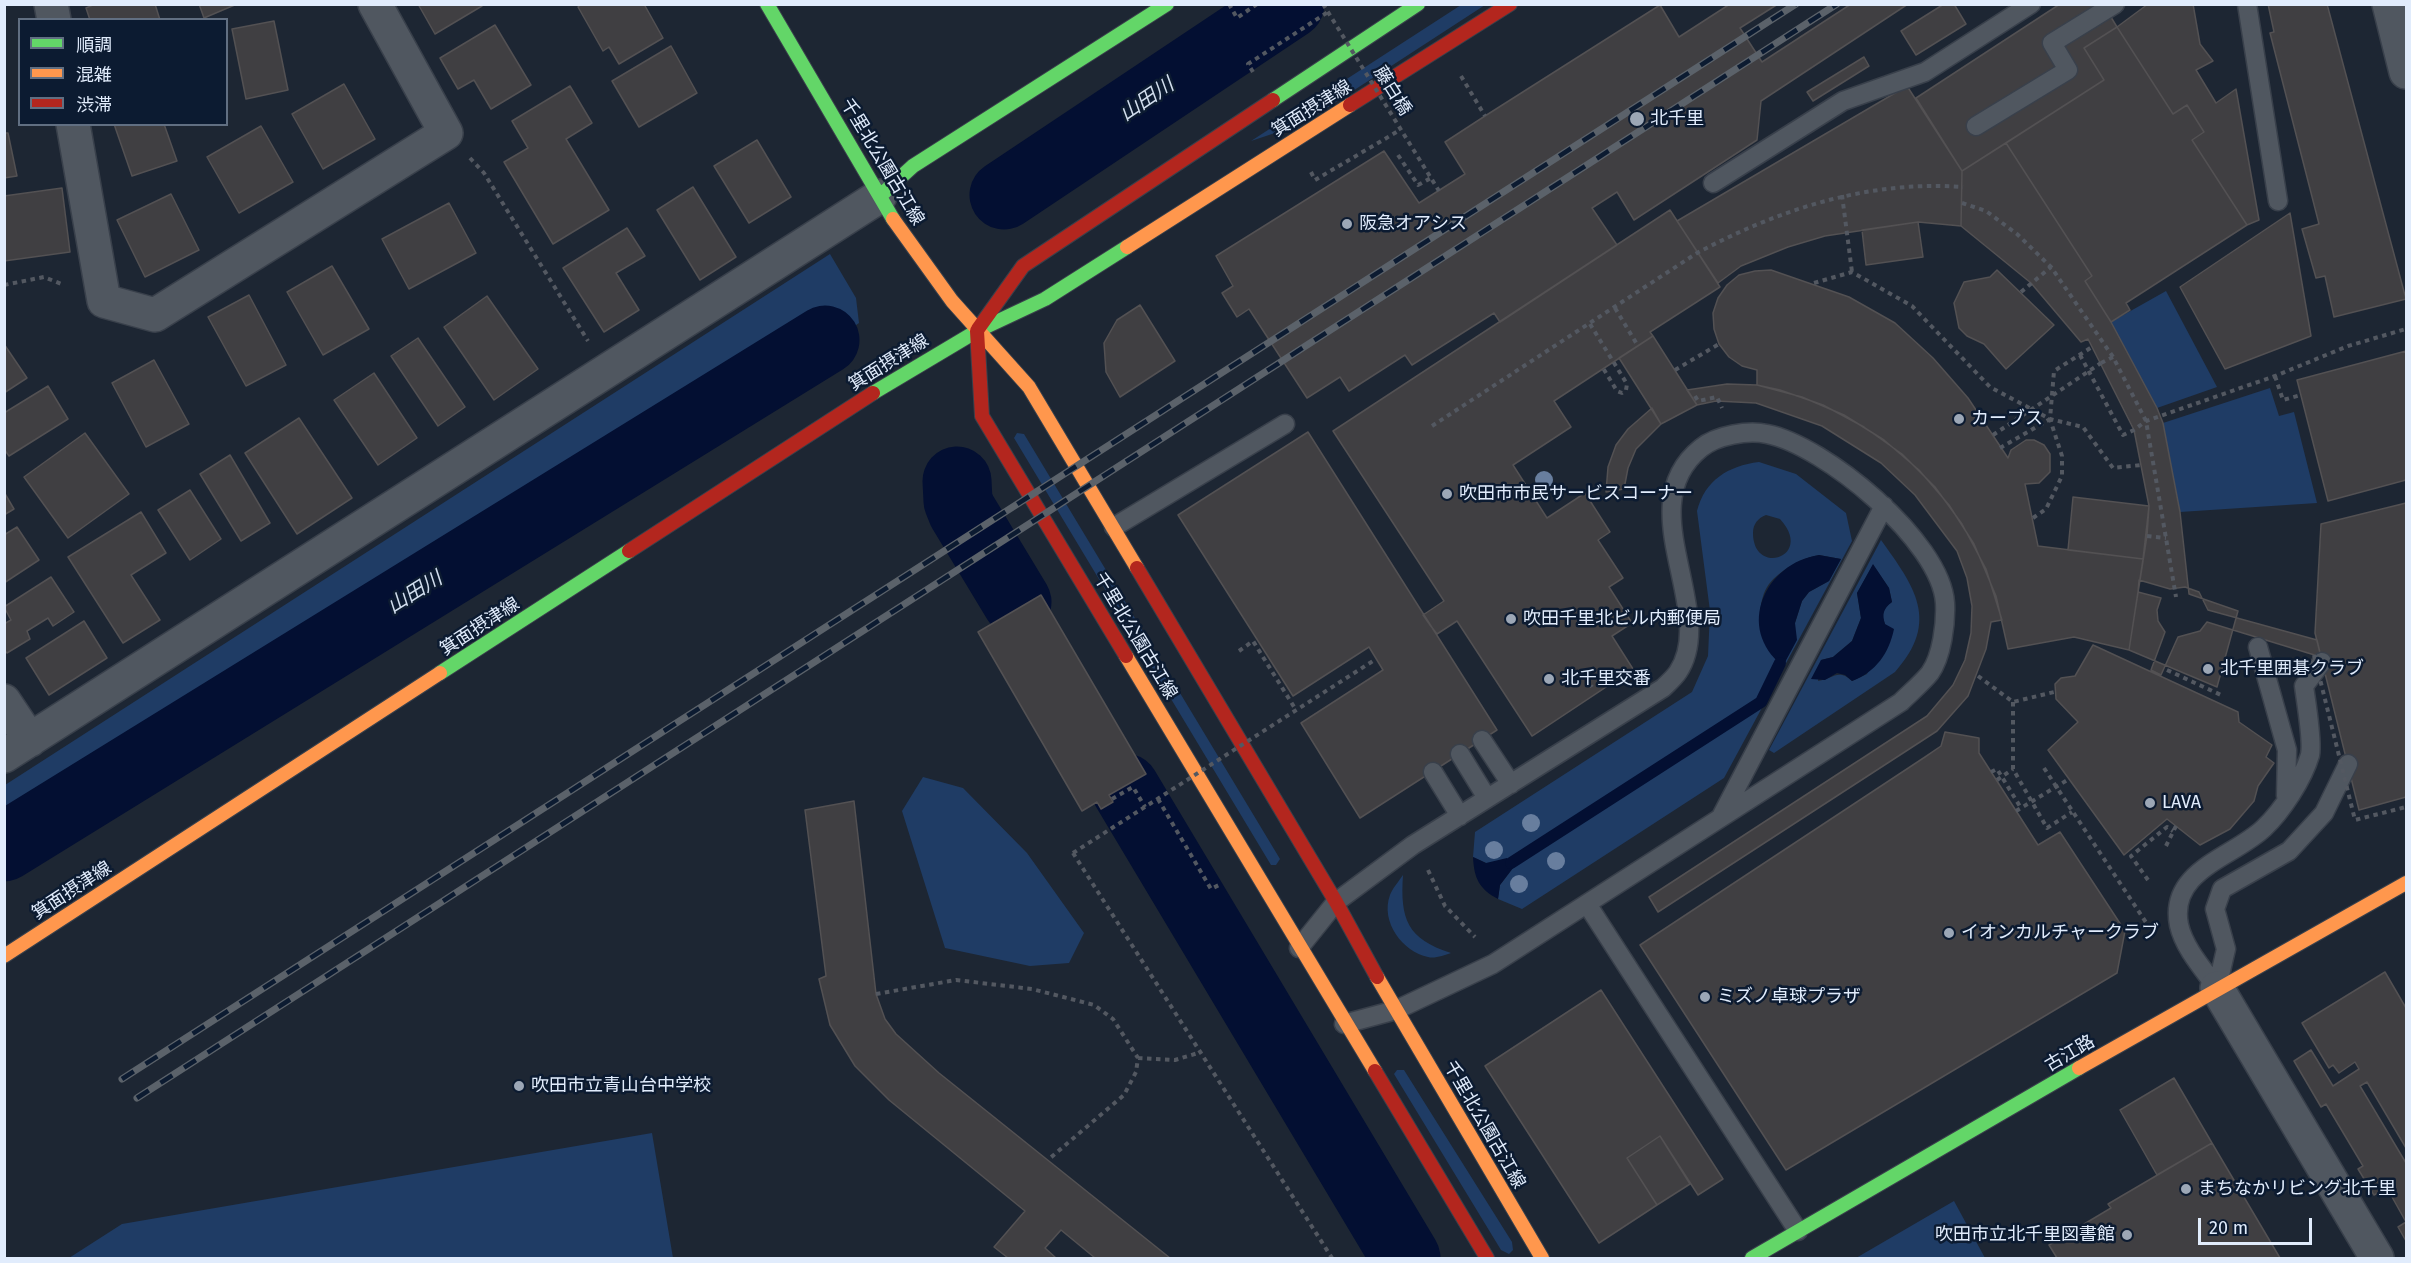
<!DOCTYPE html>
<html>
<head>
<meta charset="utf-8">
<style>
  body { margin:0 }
  #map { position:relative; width:2411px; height:1263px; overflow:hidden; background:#1d2633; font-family:"Fira Sans","Noto Sans JP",sans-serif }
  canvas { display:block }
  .frame { position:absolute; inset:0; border:6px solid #e1ecfc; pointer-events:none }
  .legend { position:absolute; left:18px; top:18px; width:210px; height:108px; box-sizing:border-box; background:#0c1b31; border:2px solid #616f82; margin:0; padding:8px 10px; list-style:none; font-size:18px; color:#e1ecfc }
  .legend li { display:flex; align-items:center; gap:12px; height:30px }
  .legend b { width:30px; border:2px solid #616f82 }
  .scale { position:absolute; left:2198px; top:1218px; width:114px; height:27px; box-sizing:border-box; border:3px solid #e1ecfc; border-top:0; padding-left:8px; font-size:18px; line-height:21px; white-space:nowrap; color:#e1ecfc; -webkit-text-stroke:4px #0c1b31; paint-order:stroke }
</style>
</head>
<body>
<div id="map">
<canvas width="2411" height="1263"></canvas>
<div class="frame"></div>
<ul class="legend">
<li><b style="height:8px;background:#63d668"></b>順調</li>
<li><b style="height:8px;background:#ff974d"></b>混雑</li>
<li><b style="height:8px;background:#b3261e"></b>渋滞</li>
</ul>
<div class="scale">20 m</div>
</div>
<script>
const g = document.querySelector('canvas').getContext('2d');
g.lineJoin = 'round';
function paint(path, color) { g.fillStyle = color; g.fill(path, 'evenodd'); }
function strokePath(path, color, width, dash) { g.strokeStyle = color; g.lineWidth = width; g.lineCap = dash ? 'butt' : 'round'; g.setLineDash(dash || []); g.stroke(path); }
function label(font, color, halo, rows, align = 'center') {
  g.font = font + ' "Fira Sans","Noto Sans JP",sans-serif'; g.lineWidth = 5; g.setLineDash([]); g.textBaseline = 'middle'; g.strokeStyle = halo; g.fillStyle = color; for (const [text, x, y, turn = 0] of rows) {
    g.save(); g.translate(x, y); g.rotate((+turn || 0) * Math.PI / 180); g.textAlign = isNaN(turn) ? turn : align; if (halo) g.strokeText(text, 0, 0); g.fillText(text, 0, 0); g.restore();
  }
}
paint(new Path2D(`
  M1461 5H1485L1302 124 1251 141Z
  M830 254 856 298 859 323 833 341 824 328 5 840V785Z
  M2166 291 2217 387 2157 408 2111 322Z
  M2270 388 2279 416 2294 412 2317 503 2180 512 2163 423Z
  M1017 433 1024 434 1280 859 1276 865H1271L1014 438Z
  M1759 462 1796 474 1846 513 1852 541 1724 778 1522 909 1498 899 1500 885 1513 868 1486 863 1473 857 1475 832 1692 692 1708 656 1710 611 1697 511C1705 480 1728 466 1759 462ZM1766 515 1780 519C1815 557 1753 577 1753 533 1753 524 1758 518 1766 515ZM1819 555 1841 559 1829 581 1809 592 1802 601 1795 623V635L1760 612C1761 603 1763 592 1769 584 1780 570 1802 558 1819 555Z
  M1881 540C1914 586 1941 621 1895 672L1774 753 1769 750ZM1873 565 1889 588 1892 602 1885 607 1882 616 1885 624 1867 674 1852 681C1838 668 1833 679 1818 681L1821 660 1833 657 1852 641 1861 618 1857 593Z
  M923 777 963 788 1027 853 1084 933 1069 963 1030 966 945 948 902 811Z
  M1403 875C1400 919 1407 939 1451 953 1444 955 1435 959 1428 957 1403 952 1380 922 1390 895 1392 889 1399 881 1403 875Z
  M1397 1070H1404L1512 1242 1513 1250 1509 1254 1501 1250 1394 1074Z
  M652 1133 673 1258H69L122 1224Z
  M1954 1201 1985 1258H1856Z`), '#1f3c65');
paint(new Path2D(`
  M1819 555 1841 559 1829 581 1809 592 1802 601 1795 623 1797 640 1783 666C1735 628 1765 563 1819 555Z
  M1873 564 1889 588 1892 602C1883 609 1882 614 1885 624L1894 629C1889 653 1876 672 1852 681L1845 675 1837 673 1825 680 1811 679 1821 660 1833 657 1852 641 1861 618 1857 593Z
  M1473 857 1486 863 1507 858 1513 868 1500 885 1498 899C1479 889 1474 878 1473 857Z`), '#030f32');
strokePath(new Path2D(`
  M1511 863 1761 702 1780 663`), '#030f32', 12);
strokePath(new Path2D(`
  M1004 195 1290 4
  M957 481 958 501 962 511 1017 602
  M1125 788 1406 1258
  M4 847 825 340`), '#030f32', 69);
const building = new Path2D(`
  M95 4H155L160 20H90L86 8Z
  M199 4H237L204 18Z
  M418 4H482V6L435 34Z
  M581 4H644L663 38 619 64 609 47 603 51 578 7Z
  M1730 4H1778L1740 28 1762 62 1851 4H1908L1761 101 1757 140 1634 220 1617 192 1592 208 1617 245 1500 322 1494 313 1412 365 1405 355 1349 391 1340 377 1307 398 1249 309 1237 317 1222 293 1233 286 1216 256 1384 151 1419 203 1465 174 1445 142 1485 116 1660 5 1679 37Z
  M1944 4H1954L1966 24 1916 55 1901 31Z
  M2060 4H2103L2117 27 2084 48 2104 80 1962 171 1916 98Z
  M2148 4H2193L2200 44 2213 61 2196 70 2216 103 2236 89 2259 220 2247 225 2192 140 2204 132 2187 105 2173 114 2117 27Z
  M2268 4H2327L2406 299 2334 317 2325 276 2316 278 2302 229 2319 224 2270 33 2274 32Z
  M274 21 288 90 246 99 232 29Z
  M495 25 531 85 491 109 474 80 458 89 440 58Z
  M2117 27 2173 114 2187 105 2204 132 2192 140 2247 225 2126 303 2130 310 2111 322 2085 281 2092 276 2006 143 2104 80 2084 48Z
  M671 46 697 93 639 127 612 81Z
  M1864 57 1869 66 1813 101 1807 92Z
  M344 84 375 139 323 169 292 114Z
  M570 86 592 123 566 139 609 210 553 244 504 162 528 148 512 121Z
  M1907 86 1962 171 1961 226 1918 222 1825 236 1788 247 1741 266 1718 283 1677 221Z
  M114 124H164L177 161 132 176Z
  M261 126 293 182 239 213 207 157Z
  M4 133H8L17 176 4 178Z
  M757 140 791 197 749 223 714 166Z
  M2006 143 2092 276 2085 281 2111 322 2157 408 2163 423 2180 512 2189 594 2238 611 2217 687 2129 650 2147 536 2149 506 2134 430 2088 339 2081 342 2031 283 1961 226 1962 171Z
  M693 187 736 257 700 280 657 210Z
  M62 188 70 252 4 261V196Z
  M171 194 199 250 145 277 117 220Z
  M449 203 476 253 409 289 382 239Z
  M1670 210 1720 287 1650 332 1653 336 1554 401 1571 427 1513 465 1547 518 1585 493 1610 532 1598 540 1623 578 1609 587 1632 623 1612 636 1633 669 1532 736 1457 621 1437 634 1430 625 1423 615 1444 601 1333 431Z
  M2290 213 2311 336 2225 369 2180 287Z
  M1918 222 1923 257 1866 265 1862 230Z
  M627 228 645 256 616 273 639 310 604 332 563 268Z
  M332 266 369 329 323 355 287 292Z
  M1771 270 1849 297 1895 323 1933 358 1968 398 2008 458 2011 450 2026 440H2034L2044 445 2050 454V472L2039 483 2025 484 2038 546 2143 559 2129 650 2074 637 2008 649 1996 596 1974 544 1949 505 1919 470 1884 440 1844 415 1802 397 1757 385V370L1742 366 1729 357 1719 344 1714 329 1713 313 1718 298 1727 285 1739 275 1755 271Z
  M1997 270 2054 325 2006 369 1984 344 1967 336 1959 328 1954 303 1964 282 1990 277Z
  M249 295 286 365 246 386 208 317Z
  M487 296 538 369 494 400 444 327Z
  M1140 305 1175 361 1120 397 1106 372 1104 343 1117 320Z
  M1653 336 1697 405 1661 424 1619 358Z
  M418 338 465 407 438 426 391 356Z
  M4 344 27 378 4 393Z
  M2406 351V480L2328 501 2297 380Z
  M154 360 189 424 146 447 112 383Z
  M374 373 417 438 378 465 334 400Z
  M1727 384 1757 385 1780 390 1823 405 1864 427 1902 454 1935 487 1962 524 1986 569 2002 620 1991 622 1986 649 1968 696 1937 731 1658 912 1649 897 1927 716 1953 685 1965 660 1971 633 1972 606 1967 578 1957 551 1915 495 1881 463 1822 426 1756 403 1716 401 1697 405 1687 390Z
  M48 386 68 419 9 456 4 449V413Z
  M1652 408 1661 424 1636 449 1628 468 1624 489 1606 492 1608 467 1616 445 1628 429Z
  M299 418 352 498 297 534 245 453Z
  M1308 432 1497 730 1360 818 1301 723 1383 670 1369 647 1293 696 1178 515Z
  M85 433 129 494 68 538 24 477Z
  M230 455 270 523 241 541 200 474Z
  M190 490 221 539 190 560 158 510Z
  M4 492 14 509 4 515Z
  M2073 497 2149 506 2143 559 2068 550Z
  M2406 503V797L2359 810 2315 633 2321 524Z
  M141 512 166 553 131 575 160 620 123 643 68 557Z
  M17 527 39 560 4 583V535Z
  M51 577 74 612 53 626 48 618 27 631 30 639 7 653 4 650V624L11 620 4 607Z
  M2139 580 2170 589 2185 587 2199 592 2208 610 2317 640 2321 657 2207 622 2200 631 2178 637 2161 675 2151 670 2165 632 2158 621 2157 610 2161 598 2138 592Z
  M1041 595 1146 774 1109 795 1113 802 1101 809 1097 802 1082 811 978 632Z
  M84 621 107 658 49 695 26 658Z
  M2093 645 2238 712 2239 722 2272 745 2266 757 2274 763 2258 786 2254 801 2230 829 2200 845 2167 819 2124 855 2048 750 2078 722 2056 699 2055 684 2061 678 2075 676Z
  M1945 732 1979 738V753L2038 845 2060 832 2125 931 2117 973 1786 1170 1640 945 1925 757 1941 746Z
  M854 801 876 994 885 1019 896 1034 939 1073 1170 1258H1095L1061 1230 1045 1248 1056 1258H1008L994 1247 1025 1211 889 1100 855 1066 830 1025 819 979 826 976 805 810Z
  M2385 972 2406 1008V1148L2367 1082 2360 1086 2406 1163V1222L2387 1188 2374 1195 2358 1169 2363 1166 2326 1104 2321 1107 2294 1061 2311 1050 2333 1086 2359 1069 2355 1062 2339 1073 2333 1065 2329 1068 2302 1023Z
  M1601 990 1723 1179 1698 1195 1660 1136 1627 1158 1657 1205 1599 1243 1485 1066Z
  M2174 1078 2212 1143 2157 1175 2120 1110Z
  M1660 1136 1690 1184 1657 1205 1627 1158Z
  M2212 1143 2280 1258H2057L2049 1245 2111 1208 2108 1204Z
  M2406 1222V1241L2398 1227Z`);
paint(building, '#403f42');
strokePath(building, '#535153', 1.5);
const lane = new Path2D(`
  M2247 4 2278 201
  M1976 126 2068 70 2052 43 2115 4
  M1713 183 1843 101 1925 72 2031 4
  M1114 527 1285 424
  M2258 647 2287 750 2286 796
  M1482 740 1511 784
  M1460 754 1487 798
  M1433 772 1460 816
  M1722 815 1884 506
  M1587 904 1798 1231
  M1299 948 1336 902 1413 845 1663 688C1668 683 1674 678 1678 672 1719 611 1628 506 1701 448 1717 435 1748 430 1767 434 1824 445 1941 541 1945 603 1946 623 1942 656 1930 673 1922 683 1910 693 1901 702L1493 964 1396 1010 1344 1024
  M2217 988C2204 970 2184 948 2179 925 2168 870 2234 857 2264 828 2282 811 2303 779 2310 755 2313 741 2306 702 2304 686L2322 662
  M2217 988 2226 949 2215 909 2222 889 2289 851 2324 813 2348 764`);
const street = new Path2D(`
  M51 4 54 20
  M2389 4 2406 72
  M73 124 104 301 155 315 446 133 375 4
  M4 701 30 740
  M4 756 880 196
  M2217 988 2377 1258`);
const fast = new Path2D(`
  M767 4 893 219
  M1273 100 1418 4
  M880 196 913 166 1167 4
  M873 393 977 331 1045 299 1127 247
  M440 673 629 551
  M1752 1258 2079 1068`);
const slow = new Path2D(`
  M893 219 952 301 1029 387 1137 568
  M1127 247 1350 105
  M1126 656 1375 1071
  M4 956 440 673
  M1377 977 1542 1258
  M2079 1068 2406 883`);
const jam = new Path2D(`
  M1350 105 1510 4
  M978 329 1023 266 1273 100
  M977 331 982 416 1126 656
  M629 551 873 393
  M1137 568 1336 902 1377 977
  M1375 1071 1487 1258`);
strokePath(lane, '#39404b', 21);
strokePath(street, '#39404b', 36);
strokePath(fast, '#39404b', 16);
strokePath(slow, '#39404b', 16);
strokePath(jam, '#39404b', 16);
strokePath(new Path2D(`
  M1229 4 1237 18 1257 4
  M1253 72 1248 64 1328 12
  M1461 76 1485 116
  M1398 155 1418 185 1431 178
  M470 158 484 173 588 341
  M1311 172 1315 180 1400 130
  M1842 195 1852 272
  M1962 203 1986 211 2017 234 2051 267 2113 357 2146 421 2176 597
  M1814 283 1852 272 1912 306 1990 387 2050 419 2083 427 2113 468 2141 465
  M4 285 44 277 64 285
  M2021 292 2051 267
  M1615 308 1638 346
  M1590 324 1627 384 1626 390 1622 393 1617 391 1603 368
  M2080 355 2123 435 2134 430 2146 421 2275 376 2348 346 2406 329
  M2101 363 2113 357
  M1675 370 1719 344
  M2275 376 2283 400 2301 395
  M1695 396 1698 401 1717 397 1722 408
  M1432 426 1697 253C1780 209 1869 180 1963 187
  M2000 448 2050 419
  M2033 518 2046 509 2062 476V456L2050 419 2054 371 2092 347
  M2147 536 2166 538
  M1239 651 1253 641 1296 710
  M2167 670 2221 695
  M1978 676 2013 702 2054 692
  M1586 678 1592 687
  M2013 702V769L2047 828 2072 812
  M2044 768 2147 924
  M1997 780 2013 769
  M1112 799 1133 787 1145 807
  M1158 799 1211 889 1221 884
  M2166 846 2176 826
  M1073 853 1332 1258
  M1428 870 1445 906 1475 937
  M2148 880 2131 856 2167 827 2173 831
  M876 994 956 980 1032 989 1094 1005 1113 1019 1138 1058 1136 1072 1124 1095 1049 1159
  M1138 1058 1175 1060 1198 1053`), '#535861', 4, [4.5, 4.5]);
strokePath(lane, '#505760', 18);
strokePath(street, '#505760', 33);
strokePath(fast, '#63d668', 14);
strokePath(slow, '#ff974d', 14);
strokePath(jam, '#b3261e', 14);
const rail = new Path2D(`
  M122 1079 1796 4
  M137 1098 1837 4`);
strokePath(rail, '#5b626a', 7);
strokePath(rail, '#0c1b31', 4.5, [14]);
strokePath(new Path2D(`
  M1323 4 1439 191
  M1993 435 2101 363
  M2314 655 2355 820 2406 807
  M1991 772 1997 769 2021 808
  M2016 811 2069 779
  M1073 853 1376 659`), '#535861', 4, [4.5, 4.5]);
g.fillStyle = '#687e9e';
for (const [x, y] of [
  [1544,480],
  [1531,823],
  [1494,850],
  [1556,861],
  [1519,884]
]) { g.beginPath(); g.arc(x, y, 9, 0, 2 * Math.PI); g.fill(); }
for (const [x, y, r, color] of [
  [1637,119,8,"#9ca7b6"],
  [1347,224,6,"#9ca7b6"],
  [1959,419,6,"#9ca7b6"],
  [1447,494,6,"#9ca7b6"],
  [1511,619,6,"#9ca7b6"],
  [2208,669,6,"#9ca7b6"],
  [1549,679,6,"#9ca7b6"],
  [2150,803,6,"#9ca7b6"],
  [1949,933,6,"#9ca7b6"],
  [1705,997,6,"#9ca7b6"],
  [519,1086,6,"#9ca7b6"],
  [2186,1189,6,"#9ca7b6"],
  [2127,1235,6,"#9ca7b6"]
]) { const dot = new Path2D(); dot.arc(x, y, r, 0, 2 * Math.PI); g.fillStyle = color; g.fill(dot); strokePath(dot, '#0c1b31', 2); }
label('18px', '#e1ecfc', '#0c1b31', [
  ["藤白橋",1392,91,58],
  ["箕面摂津線",1312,109,-32],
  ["千里北公園古江線",882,162,59],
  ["箕面摂津線",889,363,-32],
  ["箕面摂津線",480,627,-33],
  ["千里北公園古江線",1135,636,59],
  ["箕面摂津線",72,891,-33],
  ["古江路",2070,1054,-30],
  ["千里北公園古江線",1484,1125,60]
]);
label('18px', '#e1ecfc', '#0c1b31', [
  ["北千里",1650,119],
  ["阪急オアシス",1359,224],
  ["カーブス",1971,419],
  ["吹田市市民サービスコーナー",1459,494],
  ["吹田千里北ビル内郵便局",1523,619],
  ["北千里囲碁クラブ",2220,669],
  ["北千里交番",1561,679],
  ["LAVA",2162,803],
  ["イオンカルチャークラブ",1961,933],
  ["ミズノ卓球プラザ",1717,997],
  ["吹田市立青山台中学校",531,1086],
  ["まちなかリビング北千里",2198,1189],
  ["吹田市立北千里図書館",2115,1235,"right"]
], 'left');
label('italic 20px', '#d2deee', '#0c1b31', [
  ["山田川",1147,100,-34],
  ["山田川",415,593,-32]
]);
</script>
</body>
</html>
